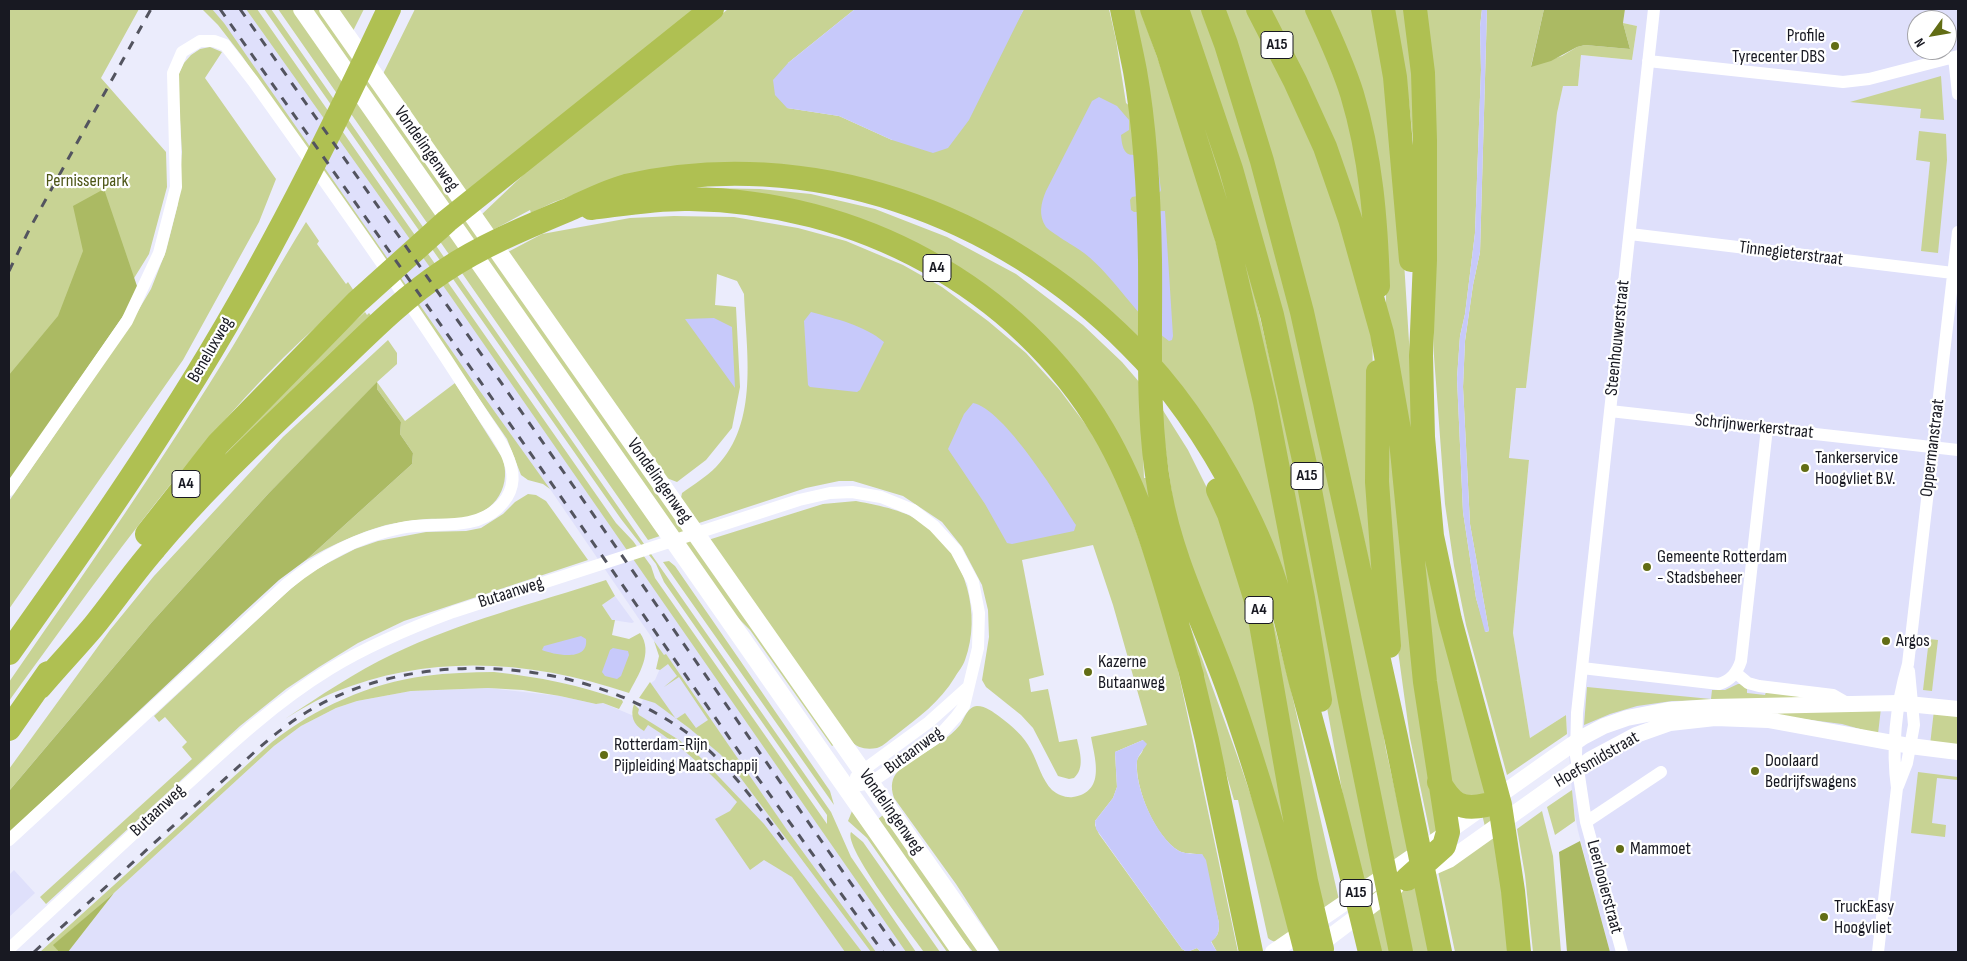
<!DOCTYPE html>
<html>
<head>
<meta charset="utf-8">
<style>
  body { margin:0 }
  #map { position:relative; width:1967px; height:961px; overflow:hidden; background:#ebecfc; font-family:"Sofia Sans Condensed",sans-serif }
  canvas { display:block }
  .frame { position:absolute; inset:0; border:10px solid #181922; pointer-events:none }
  .north { position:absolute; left:1907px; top:10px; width:50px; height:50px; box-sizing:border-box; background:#fff; border:1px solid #a3a3a7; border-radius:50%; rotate:238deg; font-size:14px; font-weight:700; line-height:20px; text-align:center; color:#181922 }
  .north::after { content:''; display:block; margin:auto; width:18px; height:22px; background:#626d15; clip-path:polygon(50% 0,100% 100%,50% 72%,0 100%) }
</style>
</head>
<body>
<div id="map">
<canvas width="1967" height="961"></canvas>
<div class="frame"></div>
<div class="north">N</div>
</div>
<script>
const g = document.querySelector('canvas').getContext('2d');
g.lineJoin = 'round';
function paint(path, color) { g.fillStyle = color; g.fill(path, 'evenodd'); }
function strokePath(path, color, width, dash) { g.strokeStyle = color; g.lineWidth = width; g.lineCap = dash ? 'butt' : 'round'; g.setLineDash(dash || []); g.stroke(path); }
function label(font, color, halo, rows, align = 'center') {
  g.font = font + ' "Sofia Sans Condensed",sans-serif'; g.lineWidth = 4.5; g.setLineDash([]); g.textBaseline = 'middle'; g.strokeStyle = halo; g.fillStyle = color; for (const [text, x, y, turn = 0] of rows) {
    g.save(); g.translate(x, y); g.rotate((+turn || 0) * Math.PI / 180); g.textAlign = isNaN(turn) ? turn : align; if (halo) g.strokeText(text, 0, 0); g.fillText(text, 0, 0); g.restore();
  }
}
paint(new Path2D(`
  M207 9H251L911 952H68L114 893 274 746 301 726 336 708 357 701 411 691 488 688 560 696 596 704 603 703 634 716 643 700 641 699 650 684 655 680 665 657 550 489 537 478 228 34Z
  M1625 9H1958V952H1610L1578 831 1573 805 1566 715 1530 738 1513 633 1529 461 1509 459 1516 388H1526L1550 163 1557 113 1563 85 1578 86 1581 55 1632 60 1637 26 1623 23ZM1917 20H1947V50H1917Z
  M615 596 634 622 632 623 612 620 602 605Z
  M14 870 35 893 9 917V875Z`), '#dfe0fb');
paint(new Path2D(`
  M9 9H139L101 78 166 152 167 187 149 254 9 480Z
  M202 9H212L224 23 472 380 550 489 543 484 528 480 521 475 507 439 242 56 218 25Z
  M246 9H257L616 523 633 541 651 566 655 578 827 824V815L664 582 656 564 621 519 264 9H271L831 812 851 857 916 952H906L449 294Z
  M278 9H294L660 536 648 540Z
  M309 9H320L834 745 832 746 750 630 731 611Z
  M335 9H364L352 33Z
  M415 9H694L464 194 382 76Z
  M728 9H855L788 63 787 108 839 116 892 140 1010 34 1024 9H1109L1116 40 1126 103 1149 122 1127 9H1140C1168 87 1196 166 1218 246 1248 360 1269 477 1294 593H1287L1278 566 1109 314 855 181 588 190 554 202 531 213 530 210 491 231 480 216 540 159 694 38Z
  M1157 9H1169L1242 241 1281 398 1393 952H1378L1346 812 1311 620Z
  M1186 9H1205L1265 203 1362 612 1386 750 1431 952H1412Z
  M1225 9H1312L1351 111 1372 286 1373 401 1382 620 1312 308Z
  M1327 9H1372L1383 62 1401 213 1411 374 1484 785 1496 845 1509 952H1455L1410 738 1395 629 1386 453V282ZM1481 810 1486 831 1445 869 1438 838Z
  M1390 9H1412L1420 208 1409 102Z
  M1426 9H1482L1480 27 1481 70 1475 233 1465 314 1460 336 1457 378 1463 512 1476 598 1486 632 1489 631 1470 524 1463 387 1465 341 1473 285 1480 252 1487 9H1544L1531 66 1562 56 1577 47 1585 45 1630 49 1623 23 1637 26 1632 60 1581 55 1578 86H1563L1557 113 1526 388H1516L1509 458 1529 460 1513 633 1530 738 1566 715 1567 734 1507 775 1466 625 1454 566 1445 504 1434 356V138Z
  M210 47 222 52 205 78 276 179 259 222 183 360 9 609V501L126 331 151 289 166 251 178 204 182 152 178 88 179 73 184 63 191 55 200 49Z
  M1941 76 1944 120 1920 118 1921 109 1850 102Z
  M1919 131 1946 134 1947 160 1938 253 1921 251 1930 162 1916 160Z
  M707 188 760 189 811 194 875 209 947 237 1016 274 1083 325 1122 362 1140 383 1144 478H1148L1157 542 1101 416 927 256Z
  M674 216 734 217 798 228 846 241 903 265 942 287 988 321 1026 353 1059 389 1092 433 1115 472 1167 619 1238 952H1217L1211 941C1218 936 1219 933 1219 923L1202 854C1195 854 1185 854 1179 851 1155 837 1135 788 1137 762 1137 757 1140 756 1142 752 1144 749 1143 744 1143 740L1115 752 1117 787 1113 798 1095 821V825L1099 834 1182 949 1187 952 1197 948 1201 952H1000L956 884 894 798C886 773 903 767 921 755 935 746 949 738 960 725 965 718 967 707 977 706 986 706 993 712 1000 717 1012 726 1024 736 1031 750 1038 763 1042 780 1052 790 1058 795 1066 798 1073 797 1106 792 1095 759 1091 737L1147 725 1113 605 1093 545 1022 560 1044 675 1029 679 1031 692 1048 689 1059 742 1077 739C1080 753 1085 768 1074 778L1069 779 1058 776 1033 728 1021 715 986 687 982 680 989 637 988 610 982 585 962 547 942 522 903 496 853 481H839L806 488 696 524 680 503 682 493C693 485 706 477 716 467 760 422 746 351 744 294L737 281 717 274 715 305 736 307 740 387 732 428 706 460 677 482 664 477 506 253 542 234 630 218Z
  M306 222 319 241 317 244 346 284 348 282 354 291 353 295C329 315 305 336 283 358 179 462 95 583 9 701V682C86 571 163 460 233 346 258 305 280 263 306 222Z
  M365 312 367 315 369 313 373 318 216 464 321 352Z
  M388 340 397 353V364L377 382 405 421 455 383 503 459C512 491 491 516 458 519 444 519 430 518 416 520 406 521 396 523 386 525 357 533 332 545 306 560L412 464 413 453 400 434 401 422 377 389V383L268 494 152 622 9 791V769L110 630 154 576 283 437Z
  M1159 404 1188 450 1213 500 1242 581 1294 877 1181 556Z
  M528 494 536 495 546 501 588 560 404 621 358 643 319 667 286 689 240 726 46 904 40 897 192 759 182 747 187 742 165 717 159 722 154 716 285 594 307 575 326 564 355 549 378 541 426 532 466 531 481 528 503 514 515 502Z
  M856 501C881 506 906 510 927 526 966 556 982 615 965 660 963 666 958 672 955 677 940 702 919 717 896 735 890 739 884 746 877 748 866 750 857 748 850 740L708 540 823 504Z
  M669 561 675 566 830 791 834 805 663 562Z
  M606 580 615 596 602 605 612 620H615L612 635 629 639 640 633C654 653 638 675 629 693 533 660 430 653 335 692 318 699 301 709 285 719 320 696 355 672 393 654 460 622 535 603 606 580Z
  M1264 586 1290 686 1339 900 1319 914Z
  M1189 623 1238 758 1265 837 1292 933C1283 939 1277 946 1268 938L1238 800H1234L1214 732Z
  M1929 639 1938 640 1932 691 1923 690Z
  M654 641 664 655 666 654 787 830 876 952H871L734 769 720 754 689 728 655 703 639 698 650 682 676 719 685 713 696 728 708 720 679 677 664 687 677 676 668 664 660 670 656 669 659 656Z
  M494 672C540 677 578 685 622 700L623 702 619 709 603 703 596 704 560 696 523 690 488 688 411 691 357 701 336 708 301 726 274 746 114 893 54 945 59 952H40L272 742C315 708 370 683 425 676 448 673 471 672 494 672Z
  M1738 684H1740L1747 689V693L1765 695 1766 692 1829 698 1672 701 1637 706 1610 714 1584 725 1587 687 1711 699 1712 690H1725Z
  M634 704 639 709 638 713 639 715 679 740 700 757 764 824 862 952H845L792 877 764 860 750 870 715 819 730 811 737 802C709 771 683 747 648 725L644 731C633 725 630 715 634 704Z
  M1881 708 1878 734 1842 724 1765 714Z
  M1934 710 1958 712V749L1930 745Z
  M1918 772 1958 777V780L1937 778 1932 823 1946 825 1945 837 1911 833Z
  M1572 790 1575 821 1555 835 1547 807Z
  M852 811 954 952H947L867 838 848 821Z
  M1542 811 1553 856 1561 952H1533L1525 875 1517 829Z
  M883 815 979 952H973L954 929 877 820Z
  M851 832 863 842 940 952H924C912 935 843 847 851 832Z`), '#c8d394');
paint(new Path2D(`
  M1544 9H1625L1623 23 1630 49 1585 45 1577 47 1551 61 1531 67Z
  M104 189 138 289 125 313 9 482V375L58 316 83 251 73 206Z
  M377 382V389L401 422 400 434 413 453 412 464 306 560 279 580 243 613 9 833V791L152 622 268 494Z
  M1580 841 1610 952H1567L1559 852Z
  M114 893 68 952H59L53 945Z`), '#abba63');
paint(new Path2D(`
  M855 9H1024L969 120 948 148 933 153 892 140 839 116 787 108 775 95 773 80 788 63Z
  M1482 9H1487L1480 252 1473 285 1465 341 1463 387 1470 524 1489 631 1485 632 1476 598 1463 512 1457 378 1460 336 1465 314 1475 233 1481 70 1480 27Z
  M1099 97 1117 106 1129 120V130L1121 135C1123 162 1133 155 1155 151L1156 154 1161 190 1160 192 1132 197 1130 200 1131 210 1134 212 1165 211 1173 336 1172 340 1169 341C1136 317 1116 278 1084 253 1076 247 1050 232 1046 227 1038 215 1041 203 1046 191L1092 101Z
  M811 312C836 319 864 325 884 342L860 390 857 392 810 387 808 385 804 321Z
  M714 318 732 327 735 388 685 319Z
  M973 403C1004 409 1058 497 1076 525L1074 531 1012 544 1007 543 985 504 948 449 964 414Z
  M581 636 586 639C589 662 555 655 542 650L544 646Z
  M613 648 628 651 629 655 621 676 617 679 605 676 602 672 610 650Z
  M1143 740 1147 744C1144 749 1138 755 1137 761 1134 787 1156 837 1179 851 1185 854 1195 854 1202 854L1206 860 1219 923C1219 933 1218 936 1211 942L1217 952H1201L1197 948 1187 952 1182 949 1096 829 1095 821 1113 798 1117 787 1115 752Z`), '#c7c9fa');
strokePath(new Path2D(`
  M1954 57 1958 94
  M1648 61 1843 82 1869 79 1958 56
  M1630 234 1953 273
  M1610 411 1958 450
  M9 490 127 321 159 253 176 187 173 73 182 52 200 41H214L225 45 253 81C318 172 383 263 445 357 458 377 471 397 484 417 493 431 504 444 509 460 516 478 513 494 498 508 472 532 434 521 401 528 357 537 322 556 287 584L9 840
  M1582 668 1719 684C1731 680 1737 673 1741 661L1767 428
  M1736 673 1748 683 1759 686 1833 695 1847 703
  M856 777 862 771 929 722 967 688
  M1898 786 1907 763 1914 725 1909 671
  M1586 822 1661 772
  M9 949C62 900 116 850 170 800 220 754 271 705 330 669 369 645 410 628 453 612L799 500 830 493 852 492 881 497 913 510 934 526 956 550 973 582 979 613 978 648 964 706 956 717 939 736 870 783 847 788
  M1622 952 1586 822 1576 756 1577 713 1654 9
  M1878 952 1897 788C1891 745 1896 705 1908 664L1958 232`), '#fff', 12);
strokePath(new Path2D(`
  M1424 871 1449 860 1591 759 1636 735 1670 723 1715 718 1768 720 1910 746 1958 752
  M1314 949 1396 887
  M1273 952 1448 832 1554 757 1583 737 1604 726 1627 718 1668 710 1712 707 1898 703 1958 709`), '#fff', 16);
strokePath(new Path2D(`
  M302 9 961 952
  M328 9 989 952`), '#fff', 18);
strokePath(new Path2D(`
  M1122 9C1126 29 1131 50 1135 71 1146 133 1149 197 1150 260 1151 338 1146 416 1160 493 1172 561 1204 622 1227 686 1259 774 1283 862 1306 952
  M1152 9 1168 52 1227 239 1265 402 1303 598 1320 700
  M1177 9 1231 169 1272 315 1306 469 1350 701 1401 952
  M1213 9 1226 44 1262 161 1302 312 1396 737 1440 952
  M1258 9 1295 81 1325 147 1350 219 1382 333 1401 441 1425 682 1448 832 1444 846 1407 879
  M1317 9C1330 37 1343 65 1352 94 1371 157 1376 221 1378 286
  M1383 9 1395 77 1411 260
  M1415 9 1423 73 1425 140V260L1421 356 1423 437 1432 536 1450 620 1500 805 1513 891 1519 952
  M591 208C624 204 657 198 690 199 856 201 1018 286 1103 430 1147 505 1167 592 1192 676
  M1378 372 1377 482 1389 646
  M1218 490 1229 514 1258 607 1306 881 1322 949
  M147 534 218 444 357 302 447 221 712 9
  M9 653C63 577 117 501 167 422 252 291 323 150 389 9
  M1188 661 1207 740 1251 952
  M40 687C57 667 76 647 93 627 114 601 133 573 155 548 206 486 266 432 324 376 362 340 400 300 444 271 483 245 527 227 570 209 588 201 607 191 626 186 809 144 1000 213 1130 345 1175 389 1211 444 1240 500 1255 529 1269 561 1278 592 1288 624 1294 658 1303 690 1327 777 1349 864 1370 952
  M9 729 48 673
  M1439 782C1451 803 1460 811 1486 805`), '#afc052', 24);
strokePath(new Path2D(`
  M220 9 742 756 883 952
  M240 9 899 952
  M9 271 30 228 151 9
  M34 952 259 748C287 723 317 703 352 690 460 649 602 667 694 738 732 767 759 808 788 846`), '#53545f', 3, [9, 9]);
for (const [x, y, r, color] of [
  [1835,46,5,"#626d15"],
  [1805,468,5,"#626d15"],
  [1647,567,5,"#626d15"],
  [1886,641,5,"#626d15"],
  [1088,672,5,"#626d15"],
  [604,755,5,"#626d15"],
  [1755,771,5,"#626d15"],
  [1620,849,5,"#626d15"],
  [1824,917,5,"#626d15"]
]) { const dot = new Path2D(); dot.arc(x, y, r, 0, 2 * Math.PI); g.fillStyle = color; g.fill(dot); strokePath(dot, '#fff', 2); }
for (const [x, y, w] of [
  [1277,45,32],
  [937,268,28],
  [1307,476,32],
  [186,484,28],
  [1259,610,28],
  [1356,893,32]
]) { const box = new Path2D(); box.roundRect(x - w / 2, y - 13.5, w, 27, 4); g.fillStyle = '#fff'; g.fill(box); strokePath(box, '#181922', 1); }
label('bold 16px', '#181922', null, [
  ["A15",1277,45],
  ["A4",937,268],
  ["A15",1307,476],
  ["A4",186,484],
  ["A4",1259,610],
  ["A15",1356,893]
]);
label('18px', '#181922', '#fff', [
  ["Profile",1825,36,"right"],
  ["Tyrecenter DBS",1825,57,"right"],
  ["Tankerservice",1815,458],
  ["Hoogvliet B.V.",1815,479],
  ["Gemeente Rotterdam",1657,557],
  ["- Stadsbeheer",1657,578],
  ["Argos",1896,641],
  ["Kazerne",1098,662],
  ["Butaanweg",1098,683],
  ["Rotterdam-Rijn",614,745],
  ["Pijpleiding Maatschappij",614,766],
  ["Doolaard",1765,761],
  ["Bedrijfswagens",1765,782],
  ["Mammoet",1630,849],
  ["TruckEasy",1834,907],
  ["Hoogvliet",1834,928]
], 'left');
label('18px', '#181922', '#fff', [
  ["Vondelingenweg",426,149,55],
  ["Tinnegieterstraat",1791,254,7],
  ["Steenhouwerstraat",1618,338,-84],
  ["Beneluxweg",211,350,-60],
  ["Schrijnwerkerstraat",1754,427,6],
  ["Oppermanstraat",1933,448,-83],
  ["Vondelingenweg",659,481,55],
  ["Butaanweg",511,593,-18],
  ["Butaanweg",914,751,-36],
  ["Hoefsmidstraat",1597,760,-30],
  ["Butaanweg",158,811,-43],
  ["Vondelingenweg",891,812,55],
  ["Leerlooierstraat",1604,887,75]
]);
label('18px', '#4d5616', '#fff', [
  ["Pernisserpark",87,181]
]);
</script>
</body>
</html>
